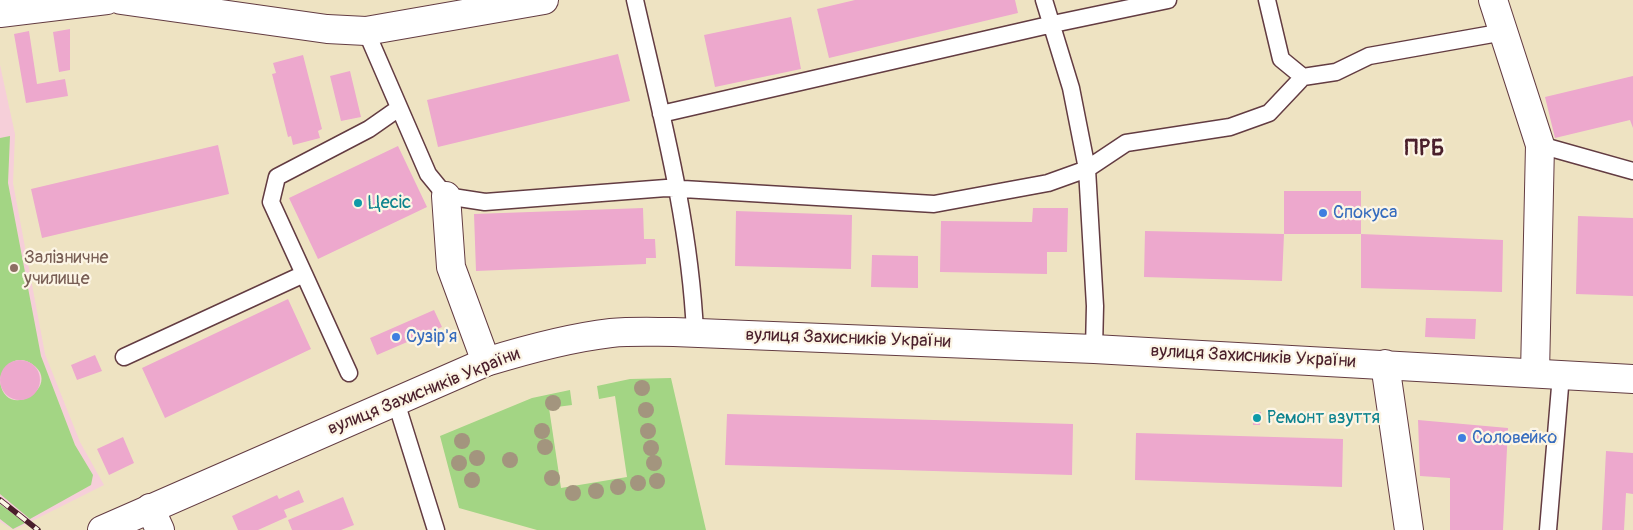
<!DOCTYPE html>
<html>
<head>
<meta charset="utf-8">
<style>
  body { margin:0 }
  canvas { display:block; background:#eee3c2 }
</style>
</head>
<body>
<canvas width="1633" height="530"></canvas>
<script>
const g = document.querySelector('canvas').getContext('2d');
g.lineJoin = 'round';
function paint(path, color) { g.fillStyle = color; g.fill(path, 'evenodd'); }
function strokePath(path, color, width, dash) { g.strokeStyle = color; g.lineWidth = width; g.lineCap = dash ? 'butt' : 'round'; g.setLineDash(dash || []); g.stroke(path); }
function label(font, color, halo, rows, align = 'center') {
  g.font = font + ' Pangolin,sans-serif'; g.lineWidth = 4.5; g.setLineDash([]); g.textBaseline = 'middle'; g.strokeStyle = halo; g.fillStyle = color; for (const [text, x, y, turn = 0] of rows) {
    g.save(); g.translate(x, y); g.rotate((+turn || 0) * Math.PI / 180); g.textAlign = isNaN(turn) ? turn : align; if (halo) g.strokeText(text, 0, 0); g.fillText(text, 0, 0); g.restore();
  }
}
paint(new Path2D(`
  M0 65 15 134 13 183 45 354 80 442 104 485 14 530 0 522Z`), '#f6cfd9');
paint(new Path2D(`
  M10 136 8 183 41 356 75 445 93 475 91 485 30 519 0 494V382C6 423 64 385 32 364 18 354 3 364 0 379V138Z
  M671 378 706 530H537L459 508 440 436 532 398 570 390 572 405 549 408 561 488 627 477 615 396 599 399 597 386 630 379Z
  M0 504 25 523 13 529 0 519Z`), '#a3d584');
paint(new Path2D(`
  M855 0H1015L1018 13 829 58 817 9Z
  M791 17 801 69 715 87 704 35Z
  M70 29V70L59 72 53 32Z
  M29 31 37 84 65 79 68 96 26 103 14 34Z
  M618 54 630 101 438 147 427 100Z
  M303 55 322 129 318 131 320 138 293 145 291 136 288 137 272 74 276 73 273 63Z
  M350 71 361 117 341 121 330 76Z
  M1633 76V128L1630 120 1555 138 1545 97Z
  M218 145 229 194 42 238 31 189Z
  M398 146 427 207 318 259 289 198Z
  M1284 191H1361V234L1503 240 1502 292 1361 288V234H1284Z
  M643 208 644 239H655L656 258H646V264L476 271 474 214Z
  M1033 208H1068L1067 252H1047V274L940 272 941 221 1032 222Z
  M736 211 852 215 851 269 735 266Z
  M1578 216 1633 218V296L1576 294Z
  M1145 231 1284 234 1282 281 1144 277Z
  M872 255 918 256V288L871 287Z
  M288 299 311 349 165 418 142 368Z
  M434 310 442 327 377 355 370 338Z
  M1426 318 1476 319 1475 339 1425 337Z
  M95 355 102 371 77 380 71 365Z
  M0 380a20 20 0 1 1 40 0a20 20 0 1 1-40 0Z
  M1254 412H1261L1260 425H1253Z
  M727 414 1073 424 1072 475 725 465Z
  M1418 420 1508 428 1503 530H1450V478L1420 476Z
  M1136 433 1343 439 1342 487 1135 480Z
  M123 437 134 463 109 475 97 449Z
  M1606 451 1633 453V494L1626 493 1624 530H1602Z
  M299 490 304 502 284 510 287 517 258 530H238L232 516 277 495 279 499Z
  M343 497 354 525 341 530H292L288 520Z`), '#eda8cd');
const service = new Path2D(`
  M635 0C660 110 690 220 695 333
  M1044 0 1071 88 1087 169 1095 306 1094 349
  M1267 0 1281 59 1303 77 1336 72 1369 56 1504 32
  M366 31 428 174 446 196 485 202 666 188 934 204 1048 183 1087 169 1126 143 1230 127 1269 113 1303 77
  M661 114 1053 24 1168 0
  M1540 145 1633 171
  M304 274 271 202 277 177 369 129 399 108
  M124 357 304 274 349 373
  M396 402 436 530
  M1548 530 1561 375`);
const minor = new Path2D(`
  M121 0 327 29 366 31 544 0
  M1493 0 1540 145 1535 373
  M0 13 107 0
  M446 196 451 267 486 362
  M1385 364 1409 530
  M150 508 160 530`);
const tertiary = new Path2D(`
  M102 530 486 362C528 349 568 338 611 333 632 331 653 332 674 332L1094 349 1633 379`);
strokePath(service, '#633c42', 19);
strokePath(minor, '#633c42', 30);
strokePath(tertiary, '#633c42', 30);
strokePath(service, '#fff', 16);
strokePath(minor, '#fff', 28);
strokePath(tertiary, '#fff', 28);
const rail = new Path2D(`
  M0 500 38 530`);
strokePath(rail, '#4a1f2b', 5.5);
strokePath(rail, '#fcf5e5', 4, [11]);
g.fillStyle = '#a3957e';
for (const [x, y] of [
  [642,388],
  [553,403],
  [646,410],
  [542,431],
  [648,431],
  [462,441],
  [545,447],
  [651,448],
  [477,458],
  [510,460],
  [459,463],
  [654,463],
  [552,478],
  [472,480],
  [657,481],
  [638,483],
  [618,487],
  [596,491],
  [573,493]
]) { g.beginPath(); g.arc(x, y, 8, 0, 2 * Math.PI); g.fill(); }
for (const [x, y, r, color] of [
  [358,203,5,"#0f9aa8"],
  [1323,213,5,"#3f7fe0"],
  [14,268,5,"#8d6e63"],
  [396,337,5,"#3f7fe0"],
  [1257,418,5,"#0f9aa8"],
  [1462,438,5,"#3f7fe0"]
]) { const dot = new Path2D(); dot.arc(x, y, r, 0, 2 * Math.PI); g.fillStyle = color; g.fill(dot); strokePath(dot, '#fcf5e5', 2); }
label('18px', '#0d838f', '#fcf5e5', [
  ["Цесіс",368,203],
  ["Ремонт взуття",1267,418]
], 'left');
label('18px', '#366cbe', '#fcf5e5', [
  ["Спокуса",1333,213],
  ["Сузір'я",406,337],
  ["Соловейко",1472,438]
], 'left');
label('18px', '#785e54', '#fcf5e5', [
  ["Залізничне",24,258],
  ["училище",24,279]
], 'left');
label('18px', '#4a1f2b', '#fcf5e5', [
  ["вулиця Захисників України",848,339,2],
  ["вулиця Захисників України",1253,357,3],
  ["вулиця Захисників України",424,392,-22]
]);
g.letterSpacing = '1px';
label('bold 22px', '#4a1f2b', '#fcf5e5', [
  ["ПРБ",1425,149]
]);
g.letterSpacing = '0px';
</script>
</body>
</html>
